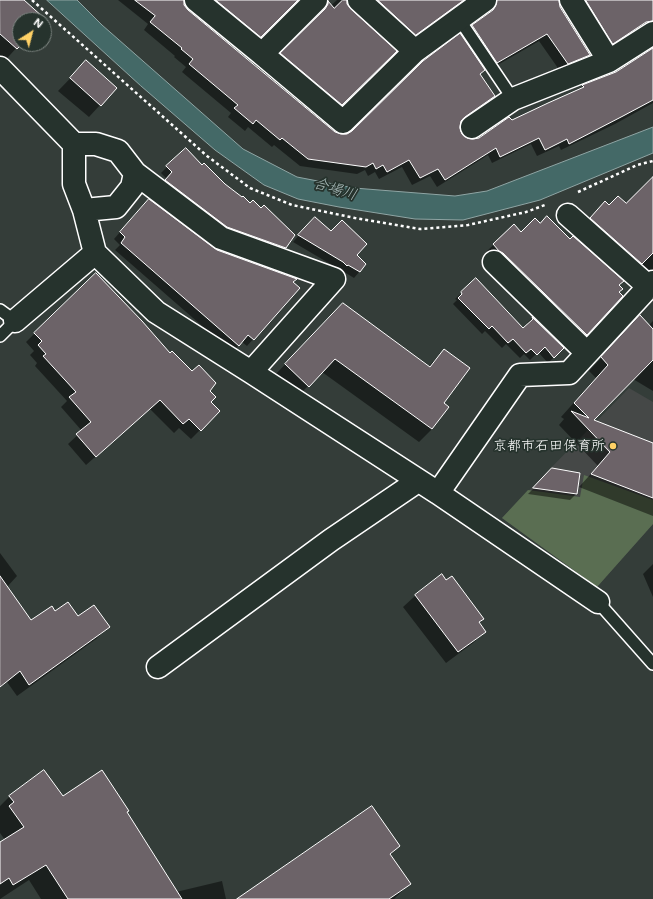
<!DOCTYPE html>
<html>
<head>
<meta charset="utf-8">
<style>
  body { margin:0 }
  #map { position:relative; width:653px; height:899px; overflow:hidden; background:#343d39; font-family:Mali,sans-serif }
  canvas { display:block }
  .north { position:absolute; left:12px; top:12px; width:40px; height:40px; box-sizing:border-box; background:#26332d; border:1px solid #7d8581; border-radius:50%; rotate:36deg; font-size:11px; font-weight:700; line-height:16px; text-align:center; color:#fff }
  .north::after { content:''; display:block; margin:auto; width:14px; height:18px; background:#ffd166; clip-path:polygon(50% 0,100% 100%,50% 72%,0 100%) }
</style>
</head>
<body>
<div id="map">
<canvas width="653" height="899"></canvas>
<div class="north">N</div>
</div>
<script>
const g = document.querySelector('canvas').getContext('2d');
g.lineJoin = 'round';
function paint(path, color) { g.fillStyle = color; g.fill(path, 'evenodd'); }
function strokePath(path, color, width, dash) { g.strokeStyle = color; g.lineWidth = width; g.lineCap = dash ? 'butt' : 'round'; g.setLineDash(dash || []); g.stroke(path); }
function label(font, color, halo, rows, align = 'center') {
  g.font = font + ' Mali,"Klee One",sans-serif'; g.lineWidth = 3.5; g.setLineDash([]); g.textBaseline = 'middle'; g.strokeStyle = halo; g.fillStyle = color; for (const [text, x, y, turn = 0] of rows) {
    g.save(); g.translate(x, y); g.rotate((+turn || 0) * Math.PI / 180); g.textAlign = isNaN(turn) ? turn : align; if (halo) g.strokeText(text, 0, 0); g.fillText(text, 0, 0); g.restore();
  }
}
paint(new Path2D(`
  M629 388 653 402V524L597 587 502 518Z`), '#454847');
paint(new Path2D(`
  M584 475 653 500V524L597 587 502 518 528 490 580 497Z`), '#5a6e52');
const water = new Path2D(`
  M47 0H77L102 25 243 149 297 177 354 188 455 196 487 191 653 127V153L540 200 463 220 415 219 339 207 298 199 264 185 215 150 141 86Z`);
paint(water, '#446967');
strokePath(water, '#8fa5a4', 1);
paint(new Path2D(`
  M0 0H22L41 20H20V44L0 66Z
  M118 0H183L184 5 187 10 334 132 341 135H347L484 70 479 75 494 96 486 103 460 122 459 128 461 134 467 139 473 140 578 91 583 86 616 73 653 49V103L615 124 561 150 559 146 537 156 531 144 492 163 488 155 437 187 430 176 412 185 402 167 379 179 375 172 368 176 365 170 357 174 300 166 274 145 272 147 248 127 245 131 228 117 231 113 182 72 186 67 174 57 175 56 144 30 148 24Z
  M199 0H297L253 44Z
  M337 0H346V4L350 10 395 51 334 112 274 61 324 11V12Z
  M362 0H465L408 42Z
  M487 0H558L559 7 589 55 582 62 560 71 539 41 489 70 465 34 472 26 489 14 490 7Z
  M577 0H653V31L605 51Z
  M86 62 100 105 89 117 58 91Z
  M185 149 202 166 225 185 285 248 279 254 221 233 160 187 167 179 161 173Z
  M653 195V275L641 264 628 276 578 231 605 203 609 206 626 205Z
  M142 207 213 249 292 282 299 288 247 346 242 342 232 352 115 250 120 245 114 239Z
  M309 224 330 233 365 265 354 278 341 270 340 271 337 268 293 242Z
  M540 224 621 296 580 340 487 251 514 225 521 233Z
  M476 279 522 329 528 325 527 323 532 318 563 348 548 363 538 352 530 360 524 354 520 358 506 344 502 348 485 331 482 334 453 304 457 300 455 299Z
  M640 316 648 326 653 321V391L633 379 593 420 653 444V516L579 487 598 466 559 425 564 419 561 417 596 378 589 371ZM595 438 600 440 614 455 613 457Z
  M330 318 428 367 444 350 443 403 447 407 432 429 419 442 322 372 295 399 272 378Z
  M35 333 170 355 208 391 209 402 219 411 191 439 179 428 174 433 150 409 86 465 68 444 82 431 61 407 67 401 35 366 37 363 30 355 34 351 26 342Z
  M553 469 576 494 570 500 528 494Z
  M0 553 17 576 7 587 31 622 55 612 78 617 108 627 96 639 17 696 7 682 0 688Z
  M653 564V597L643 574Z
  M442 576 483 619 478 623 485 631 473 643 446 663 403 607 415 596Z
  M10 796 63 797 126 812 176 892 222 881 226 899H41L29 880 0 899V843L5 840 0 833V806Z
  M399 846 390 856 409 884 394 899H239Z`), '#0007');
const building = new Path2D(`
  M0 0H24L44 18 43 20H20V44H22L17 49 0 34Z
  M135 0H184V5L188 10 335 132 341 134H347L352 131 423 61 460 33 485 70 480 74 495 96 465 117 461 121 460 128 462 134 467 138 473 139 479 138 509 117 512 120 548 103 584 87 582 85 616 72 653 48V100L623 116 569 144 567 139 545 150 539 138 500 157 496 148 445 180 438 169 420 178 409 160 387 172 383 165 376 169 373 163 366 167 308 159 282 138 280 140 256 120 253 124 234 108 238 105 189 64 193 59 181 49 182 48 150 22 155 16Z
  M216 0H298L261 37Z
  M343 0H347V4L351 9 397 51 342 105 280 53 325 9 328 4V1L334 8Z
  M378 0H464L416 35Z
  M497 0H559L560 7 590 55 568 64 547 34 497 63 472 25 493 10 496 5Z
  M586 0H653V21L646 22 613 44Z
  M86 60 117 88 101 106 70 78Z
  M186 148 202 165 204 163 225 184 242 197 243 196 250 203 253 200 261 208 264 205 295 235 286 248 227 227 165 180 172 172 166 166Z
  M653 177V253L642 264 590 218 605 201 609 205 618 196 626 203Z
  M149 199 217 250 297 279 293 282 300 288 254 340 248 335 239 346 121 243 125 237 120 232Z
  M547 216 570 239 573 236 624 281 619 285 623 289 619 292 623 296 587 335 503 253 499 251 493 244 514 224 521 232 535 218 540 223Z
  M315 217 331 231 342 220 367 244 357 255 366 264 360 272 348 265 347 266 343 262 298 235Z
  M96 273 142 321 170 353 172 351 192 371 199 365 216 383 210 391 216 397 211 402 220 411 201 431 189 419 183 424 160 400 96 457 76 434 91 422 69 397 76 392 43 356 46 354 38 345 42 341 34 333Z
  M476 278 523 328 533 319 532 317 564 348 554 358 545 347 537 355 531 349 526 353 513 339 508 343 492 326 489 329 458 298 462 294 461 292Z
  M343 303 430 367 444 349 470 368 444 403 449 407 432 429 335 359 309 387 285 364Z
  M640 315 653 329V360L594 420 653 443V498L591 474 610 452 571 411 589 418 574 403 608 365 601 357Z
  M552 468 580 473 577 494 533 488Z
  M442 574 446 580 452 576 484 619 479 622 486 632 458 652 415 595Z
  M0 576 31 620 52 606 55 611 68 602 78 616 94 605 110 627 29 685 20 671 0 687Z
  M44 770 63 796 102 770 129 811 127 812 182 899H68L46 865 13 885 9 878 0 884V842L24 827 9 806 14 802 9 796Z
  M372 806 400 846 390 854 411 884 389 899H237Z`);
paint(building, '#6c6368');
strokePath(building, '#fff', 1);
const lane = new Path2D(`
  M459 19 513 99
  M0 310 15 321 0 336
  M598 602 653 664`);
const street = new Path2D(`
  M196 0 262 54 316 0
  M359 0 415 51
  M571 0 609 61
  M262 54 343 122 415 51 485 0
  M0 68 74 144H96L118 151 135 173 221 238 334 279 251 372
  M472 127 513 99 609 61 653 33
  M74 144V184L84 210 95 253 156 312 251 372 438 493 598 602
  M84 210 116 207 132 187 135 173
  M568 215 649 287
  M494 262 587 353
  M15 321 95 253
  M438 493 520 375 569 373 653 282
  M158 667 331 540 418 481`);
strokePath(lane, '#fff', 14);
strokePath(street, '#fff', 25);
strokePath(new Path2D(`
  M32 0 207 156 250 188 292 205 355 218 420 229 468 225 526 212 545 205
  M578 192 637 165 653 161`), '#fff', 2.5, [3, 3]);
strokePath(lane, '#26332d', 11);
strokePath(street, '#26332d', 22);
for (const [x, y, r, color] of [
  [613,446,4,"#ffd166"]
]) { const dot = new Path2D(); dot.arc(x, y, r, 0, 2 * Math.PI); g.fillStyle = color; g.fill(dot); strokePath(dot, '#26332d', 1.5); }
label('14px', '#fff', '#26332d', [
  ["京都市石田保育所",605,446]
], 'right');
label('italic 15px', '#abbcbb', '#26332d', [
  ["合場川",335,189,17]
]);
</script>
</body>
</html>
